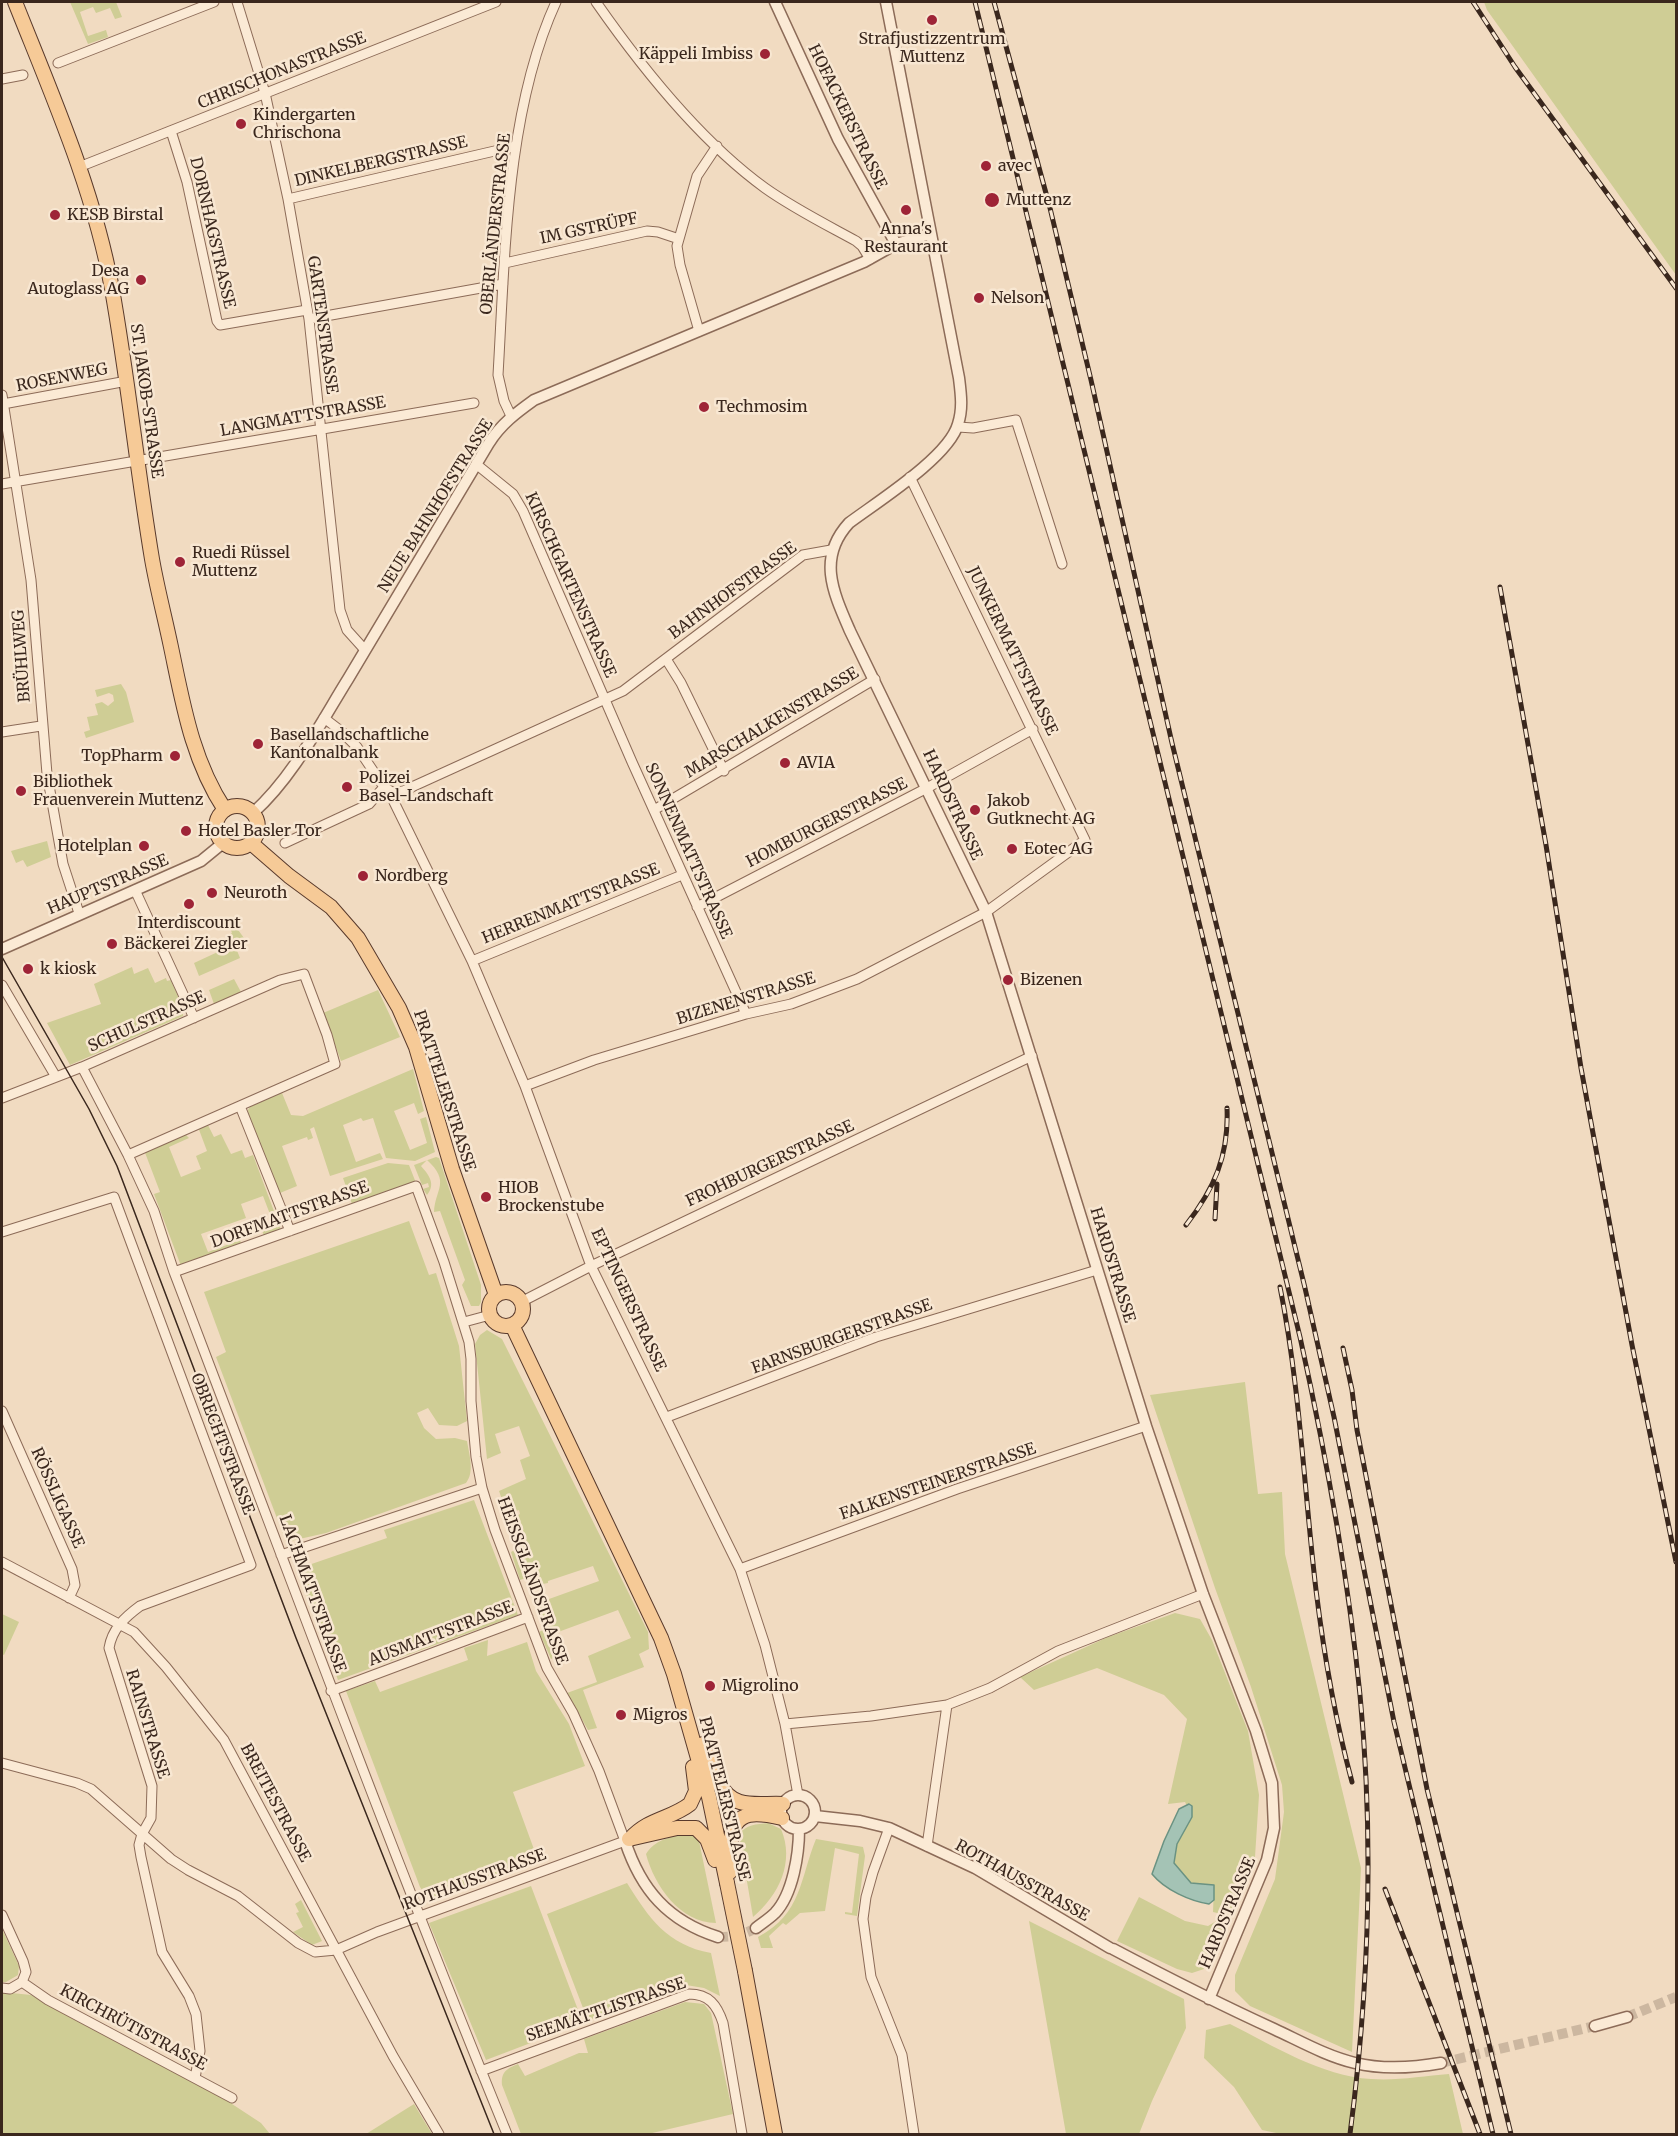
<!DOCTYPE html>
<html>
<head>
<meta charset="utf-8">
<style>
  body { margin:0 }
  #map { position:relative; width:1678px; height:2136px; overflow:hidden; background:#f1dbc1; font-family:Merriweather,serif }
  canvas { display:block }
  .frame { position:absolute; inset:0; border:3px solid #3a271d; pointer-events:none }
</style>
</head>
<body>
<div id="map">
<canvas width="1678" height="2136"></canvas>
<div class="frame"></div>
</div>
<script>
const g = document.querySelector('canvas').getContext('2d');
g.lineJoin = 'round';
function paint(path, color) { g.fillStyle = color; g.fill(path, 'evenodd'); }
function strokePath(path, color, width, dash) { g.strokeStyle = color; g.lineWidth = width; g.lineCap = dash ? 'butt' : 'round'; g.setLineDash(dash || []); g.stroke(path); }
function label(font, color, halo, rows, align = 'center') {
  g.font = font + ' Merriweather,serif'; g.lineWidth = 5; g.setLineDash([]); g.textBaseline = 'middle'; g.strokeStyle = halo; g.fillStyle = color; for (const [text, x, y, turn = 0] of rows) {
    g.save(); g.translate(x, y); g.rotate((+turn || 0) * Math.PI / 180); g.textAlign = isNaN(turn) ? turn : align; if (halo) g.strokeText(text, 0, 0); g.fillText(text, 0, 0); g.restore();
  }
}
paint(new Path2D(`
  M70 2H116L122 17 115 19 110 8 96 13 93 7 80 12 88 36 106 30 108 37 88 44Z
  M1484 2H1676V275L1487 10Z
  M121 684 126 692 134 722 86 738 84 732 90 730 87 717 98 715 95 704 102 702 108 706 114 701 113 695 109 693 97 697 95 690Z
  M47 841 51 857 27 867 23 860 16 863 11 851Z
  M233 923 244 938 242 940 244 944 236 948 240 958 199 976 194 963 222 950 219 942 229 938 228 935 232 933 229 925Z
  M132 967 134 974 148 968 155 983 166 978 167 981 171 980 183 1008V1016L70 1065 47 1023 101 1004 94 984Z
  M234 979 241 992 214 1004 209 990Z
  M378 990 400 1037 341 1061 323 1013Z
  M413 1069 424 1111 418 1114 414 1103 394 1111 410 1150 427 1143 420 1119 426 1117 435 1152 415 1161 386 1158 373 1118 363 1121 361 1118 343 1125 356 1162 380 1153 383 1159 330 1176 314 1127 310 1129 313 1138 308 1140 307 1137 282 1146 297 1186 280 1193 246 1113 251 1105 282 1093 291 1115 303 1116Z
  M207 1123 214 1137 221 1134 231 1154 242 1150 245 1158 253 1155 281 1230 264 1236 261 1227 273 1222 263 1196 241 1204 246 1218 201 1234 208 1252 240 1240 241 1243 181 1266 154 1194 160 1192 144 1150 185 1134 189 1138 169 1147 181 1177 201 1169 196 1156 207 1151 198 1127Z
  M436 1157 439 1158 481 1285V1302L479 1306H471L462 1285 465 1280 440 1211 434 1212C435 1189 451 1182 427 1160L421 1166C429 1175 436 1184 427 1195L423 1189 429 1187 428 1183 422 1185 414 1165Z
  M388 1163 409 1165 416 1183 353 1207 343 1178Z
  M409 1221 429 1275 436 1273 459 1346 467 1421 457 1426 439 1425 428 1408 417 1413 424 1428 436 1439 455 1438 467 1441C469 1454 475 1472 466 1483L326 1533 286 1542 216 1357 226 1352 204 1292Z
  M487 1330 502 1339 648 1632 649 1649 639 1654 644 1667 583 1690 597 1728 588 1730 567 1693 597 1682 588 1656 631 1638 618 1610 550 1635 558 1656 551 1659 539 1632 547 1628 538 1603 599 1581 593 1566 548 1581V1583L532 1586 529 1577 520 1580 511 1552 520 1547 510 1520 520 1514 519 1510 507 1514 499 1491 526 1479 520 1460 530 1456 519 1426 495 1434 501 1453 487 1459 475 1344 480 1335Z
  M1245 1382 1258 1494 1282 1492 1285 1554 1361 1868 1352 2052 1250 2006 1235 1991V1975L1275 1879 1284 1812 1282 1785 1251 1687 1215 1588 1150 1395Z
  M474 1500 518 1615 338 1680 297 1569 387 1538 384 1530Z
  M1175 1613 1200 1619 1212 1640 1248 1731 1259 1795 1255 1857 1230 1916 1213 1912 1214 1886 1191 1883 1174 1863 1177 1844 1192 1816 1185 1802 1168 1804 1187 1719 1164 1695 1097 1668 1034 1690 1020 1677 1108 1637Z
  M2 1614 19 1622 4 1655 2 1654Z
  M488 1640 487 1656 527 1642 536 1671 569 1724 585 1766 513 1792 539 1863 436 1899 426 1896 420 1887 346 1691 375 1681 380 1692 468 1660 464 1648Z
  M768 1823 781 1829C795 1862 779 1895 753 1917L739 1834C746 1825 756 1824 768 1823Z
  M683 1834 693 1836 699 1841 716 1923C680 1923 654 1885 646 1854 655 1840 668 1838 683 1834Z
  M816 1839 863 1847 865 1856 857 1916 845 1914V1912L852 1913 859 1854 835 1848 825 1911 800 1913 786 1925 783 1923 769 1936 773 1948H761L758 1937C802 1914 800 1878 816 1839Z
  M627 1883C649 1918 667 1945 711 1953L720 1996 704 1988 686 1985 588 2021 547 1914Z
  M531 1886 583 2023 486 2060 429 1923Z
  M1139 1897 1185 1921 1208 1926 1218 1920 1226 1924 1204 1969 1192 1973 1177 1969 1117 1941Z
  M301 1900 322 1941 312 1945 293 1932 303 1927 296 1913 299 1912 295 1904Z
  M1029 1921 1184 1999 1186 2028 1152 2101 1139 2134H1066Z
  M2 1929 19 1966 18 1975 6 1982H2Z
  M2 1992 31 1995 100 2033 232 2098V2104L261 2123 270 2134H2Z
  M685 2002 704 2004 711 2013 733 2114 648 2134H521L502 2085C501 2072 506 2069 518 2064L525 2076 579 2053H588L584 2039Z
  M1230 2024C1274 2046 1321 2076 1371 2079 1396 2081 1423 2076 1449 2074L1463 2134H1281L1262 2130 1234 2087 1204 2058 1206 2030Z
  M414 2104 432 2134H366Z`), '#cfcd95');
const water = new Path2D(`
  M1189 1804 1192 1806V1817L1177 1844 1174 1863 1191 1883 1214 1885V1900L1209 1904C1190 1901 1165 1890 1152 1874L1164 1841 1179 1809Z`);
paint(water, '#a4c3b5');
strokePath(water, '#6a9282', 1.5);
strokePath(new Path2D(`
  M718 1937C733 1937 743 1935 756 1928
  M1627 2017 1676 1997
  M1441 2063 1595 2026`), '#ccb7a0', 10, [10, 5]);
const minor = new Path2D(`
  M237 2 265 93 288 199 309 319 340 610 347 630 365 650
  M596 2C642 68 699 140 765 188 793 208 825 224 856 241L862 246 870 259
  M58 63 214 2
  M2 79 23 75
  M171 131 187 182 217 321 220 325 307 310
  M79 167 496 2
  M288 199 516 146
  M505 263 647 231 658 232 679 239
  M309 319 503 284
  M699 331 680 265 677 246 697 176 717 146
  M2 395 31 580 47 774 63 864 79 913
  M3 404 127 381
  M511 416 504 401 498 375C505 256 506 111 556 2
  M958 427 973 428 1016 420 1062 564
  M476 464 513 494 523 511 632 762 746 1014
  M2 484 474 403
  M666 659 681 683 724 771
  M324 718 341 731 357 747 384 787 394 793 403 791 623 691 803 555 831 550
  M2 732 41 726
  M394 793V802L472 961 525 1086 591 1266 740 1569 765 1645 785 1724 798 1795
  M654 810 875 679
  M285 843 369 804 384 787
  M135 890 194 1018
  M697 907 927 788 1033 729
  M472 961 682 875
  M2 985 56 1077
  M82 1067 128 1155 154 1211 174 1272C284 1560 390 1849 507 2134
  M525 1086 594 1060 746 1014 791 1004 857 979 986 912 1085 840 910 477
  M2 1098 82 1067 280 980 304 974 327 1035 335 1064 128 1155
  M240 1106 290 1231
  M2 1232 114 1197 251 1565 140 1606C125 1617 112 1629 109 1648L152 1786 151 1818 142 1834 139 1845 141 1857 162 1952 189 1996 196 2014 200 2051 195 2078
  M521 1302 591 1266 1032 1056
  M464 1322 490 1315
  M2 1411 72 1569 75 1585 69 1598
  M667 1417 876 1337 1097 1270
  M281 1555 482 1488
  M2 1562 134 1632 166 1667 224 1740 393 2056 439 2134
  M740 1569 957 1489 1146 1426
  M331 1691 528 1617
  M785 1724 871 1716 947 1705 990 1688 1058 1651 1203 1594
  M2 1763 77 1783 91 1789 171 1859 188 1870 238 1896 298 1943 315 1952 336 1950 377 1932 625 1841 599 1771 573 1713 547 1668 495 1530 482 1488 476 1457 471 1401V1359L469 1342 444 1262 416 1186 174 1272
  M889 1828 873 1872 866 1897 863 1919 871 1977 902 2055 914 2134
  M927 1846 947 1705
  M2 1915 23 1961 26 1972 22 1982
  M22 1982 48 2000 232 2098
  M2 1988 10 1989 22 1982
  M481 2071 689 1994C709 1994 717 2005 723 2023L742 2134`);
const tertiary = new Path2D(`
  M775 2 838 139 896 244
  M886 2 959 378C961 394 963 409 958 424 949 457 877 502 849 523 817 558 833 592 850 631L986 912 1146 1426 1203 1594 1256 1731 1272 1783 1274 1828 1267 1860 1209 1999
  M253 813C293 777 320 724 348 679 395 600 442 522 489 443 501 424 516 413 534 400L864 262 896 244 930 234
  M2 949 201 861 223 843
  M781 1812a17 17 0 1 1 34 0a17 17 0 1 1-34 0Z
  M815 1816 860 1821 889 1828 975 1868 1110 1948
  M625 1841C641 1890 668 1921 718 1937
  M756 1928C762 1923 769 1919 775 1913 793 1894 799 1854 799 1829
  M1113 1949C1166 1977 1219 2004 1274 2029 1300 2041 1326 2056 1355 2063 1384 2070 1412 2068 1441 2063
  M1595 2026 1627 2017`);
const primary = new Path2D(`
  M15 2C52 95 94 190 112 289 128 379 137 469 152 559 157 588 165 618 171 647 183 704 192 760 225 810
  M216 827a21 21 0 1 1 42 0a21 21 0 1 1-42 0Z
  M251 843 289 876 331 907 358 938 399 1008 416 1047 452 1169 496 1295
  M489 1309a17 17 0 1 1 34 0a17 17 0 1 1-34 0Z
  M512 1325 661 1638 674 1674 709 1797 727 1883
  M703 1744C710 1763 718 1796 740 1802 753 1806 769 1803 783 1804
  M629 1839 677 1828H696L707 1839 715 1860
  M630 1839C649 1818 671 1819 690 1804L696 1791 693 1767
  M730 1872C732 1861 730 1850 731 1839 734 1808 760 1813 782 1818
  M745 1971 775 2134`);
strokePath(minor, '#8c6b58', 11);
strokePath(tertiary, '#8c6b58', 13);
strokePath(primary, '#593a2c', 16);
strokePath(minor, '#fbead5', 9);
strokePath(tertiary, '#fbead5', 10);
strokePath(primary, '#f6ca97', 14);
strokePath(new Path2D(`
  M2 957 89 1109 117 1166 296 1638 494 2134`), '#3a271d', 1.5);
const rail = new Path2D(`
  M975 2 1300 1337C1326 1455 1348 1574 1360 1695 1374 1841 1369 1989 1350 2134
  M994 2 1050 208 1091 380 1172 743 1305 1288 1334 1417 1394 1722 1493 2134
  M1473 2 1515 67 1676 288
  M1500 587 1546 845 1581 1068 1632 1345 1676 1562
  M1215 1219 1217 1184
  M1186 1225C1214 1189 1229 1156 1227 1108
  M1280 1287C1300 1387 1304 1489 1316 1590 1324 1655 1335 1719 1352 1782
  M1343 1348 1352 1390 1357 1430 1427 1789 1511 2134
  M1385 1889 1480 2134`);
strokePath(rail, '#3a271d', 5);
strokePath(rail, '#f8e7d2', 3, [9]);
const primaryBridge = new Path2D(`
  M727 1883 745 1971`);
strokePath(primaryBridge, '#593a2c', 16, []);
strokePath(primaryBridge, '#f6ca97', 14);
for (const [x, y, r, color] of [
  [932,20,6,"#9e2437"],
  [765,54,6,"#9e2437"],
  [241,124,6,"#9e2437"],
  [986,166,6,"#9e2437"],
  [992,200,8,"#9e2437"],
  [906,210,6,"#9e2437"],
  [55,215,6,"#9e2437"],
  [141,280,6,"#9e2437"],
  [979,298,6,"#9e2437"],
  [704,407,6,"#9e2437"],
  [180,562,6,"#9e2437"],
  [258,744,6,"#9e2437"],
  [175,756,6,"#9e2437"],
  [785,763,6,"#9e2437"],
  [347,787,6,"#9e2437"],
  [21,791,6,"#9e2437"],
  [975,810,6,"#9e2437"],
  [186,831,6,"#9e2437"],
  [144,846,6,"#9e2437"],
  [1012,849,6,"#9e2437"],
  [363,876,6,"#9e2437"],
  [212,893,6,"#9e2437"],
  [189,904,6,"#9e2437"],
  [112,944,6,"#9e2437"],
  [28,969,6,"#9e2437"],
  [1008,980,6,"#9e2437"],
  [486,1197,6,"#9e2437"],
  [710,1686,6,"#9e2437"],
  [621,1715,6,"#9e2437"]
]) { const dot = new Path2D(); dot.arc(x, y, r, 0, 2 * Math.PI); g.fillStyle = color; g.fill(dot); strokePath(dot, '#f8e7d2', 2); }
label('16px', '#3a271d', '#f8e7d2', [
  ["Strafjustizzentrum",932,39,"center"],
  ["Muttenz",932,57,"center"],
  ["Käppeli Imbiss",753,54,"right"],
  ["Kindergarten",253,115],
  ["Chrischona",253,133],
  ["avec",998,166],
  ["Muttenz",1006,200],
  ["KESB Birstal",67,215],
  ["Anna's",906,229,"center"],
  ["Restaurant",906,247,"center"],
  ["Desa",129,271,"right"],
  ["Autoglass AG",129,289,"right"],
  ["Nelson",991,298],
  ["Techmosim",716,407],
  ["Ruedi Rüssel",192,553],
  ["Muttenz",192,571],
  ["Basellandschaftliche",270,735],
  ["Kantonalbank",270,753],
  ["TopPharm",163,756,"right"],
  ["AVIA",797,763],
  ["Polizei",359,778],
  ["Basel-Landschaft",359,796],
  ["Bibliothek",33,782],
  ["Frauenverein Muttenz",33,800],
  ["Jakob",987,801],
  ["Gutknecht AG",987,819],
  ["Hotel Basler Tor",198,831],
  ["Hotelplan",132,846,"right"],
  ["Eotec AG",1024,849],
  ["Nordberg",375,876],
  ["Neuroth",224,893],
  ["Interdiscount",189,923,"center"],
  ["Bäckerei Ziegler",124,944],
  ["k kiosk",40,969],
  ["Bizenen",1020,980],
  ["HIOB",498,1188],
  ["Brockenstube",498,1206],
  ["Migrolino",722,1686],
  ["Migros",633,1715]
], 'left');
label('16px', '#3a271d', '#f8e7d2', [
  ["CHRISCHONASTRASSE",282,71,-22],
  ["HOFACKERSTRASSE",847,117,64],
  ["DINKELBERGSTRASSE",381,162,-13],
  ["OBERLÄNDERSTRASSE",496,224,-84],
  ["IM GSTRÜPF",589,229,-12],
  ["DORNHAGSTRASSE",212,233,77],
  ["GARTENSTRASSE",322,325,82],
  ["ROSENWEG",62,378,-11],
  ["ST. JAKOB-STRASSE",146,401,82],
  ["LANGMATTSTRASSE",303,417,-10],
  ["NEUE BAHNHOFSTRASSE",436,506,-58],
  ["KIRSCHGARTENSTRASSE",570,585,66],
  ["BAHNHOFSTRASSE",733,591,-36],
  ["JUNKERMATTSTRASSE",1012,651,64],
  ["BRÜHLWEG",22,656,-94],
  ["MARSCHALKENSTRASSE",772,723,-31],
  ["HARDSTRASSE",952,805,65],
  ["HOMBURGERSTRASSE",827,823,-27],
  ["SONNENMATTSTRASSE",688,851,66],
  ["HAUPTSTRASSE",108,885,-23],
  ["HERRENMATTSTRASSE",571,904,-22],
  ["BIZENENSTRASSE",746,999,-17],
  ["SCHULSTRASSE",147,1022,-24],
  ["PRATTELERSTRASSE",444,1091,72],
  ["FROHBURGERSTRASSE",770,1164,-25],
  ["DORFMATTSTRASSE",290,1215,-20],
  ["HARDSTRASSE",1112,1265,73],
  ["EPTINGERSTRASSE",628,1300,65],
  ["FARNSBURGERSTRASSE",842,1337,-20],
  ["OBRECHTSTRASSE",222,1444,69],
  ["FALKENSTEINERSTRASSE",938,1482,-19],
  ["RÖSSLIGASSE",57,1498,66],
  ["HEISSGLÄNDSTRASSE",532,1581,70],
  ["LACHMATTSTRASSE",312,1594,70],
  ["AUSMATTSTRASSE",441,1634,-21],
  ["RAINSTRASSE",147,1724,73],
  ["PRATTELERSTRASSE",724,1799,76],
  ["BREITESTRASSE",275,1803,62],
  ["ROTHAUSSTRASSE",475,1880,-20],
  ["ROTHAUSSTRASSE",1022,1881,29],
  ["HARDSTRASSE",1228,1913,-67],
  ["SEEMÄTTLISTRASSE",606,2010,-19],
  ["KIRCHRÜTISTRASSE",133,2028,28]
]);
</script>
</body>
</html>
